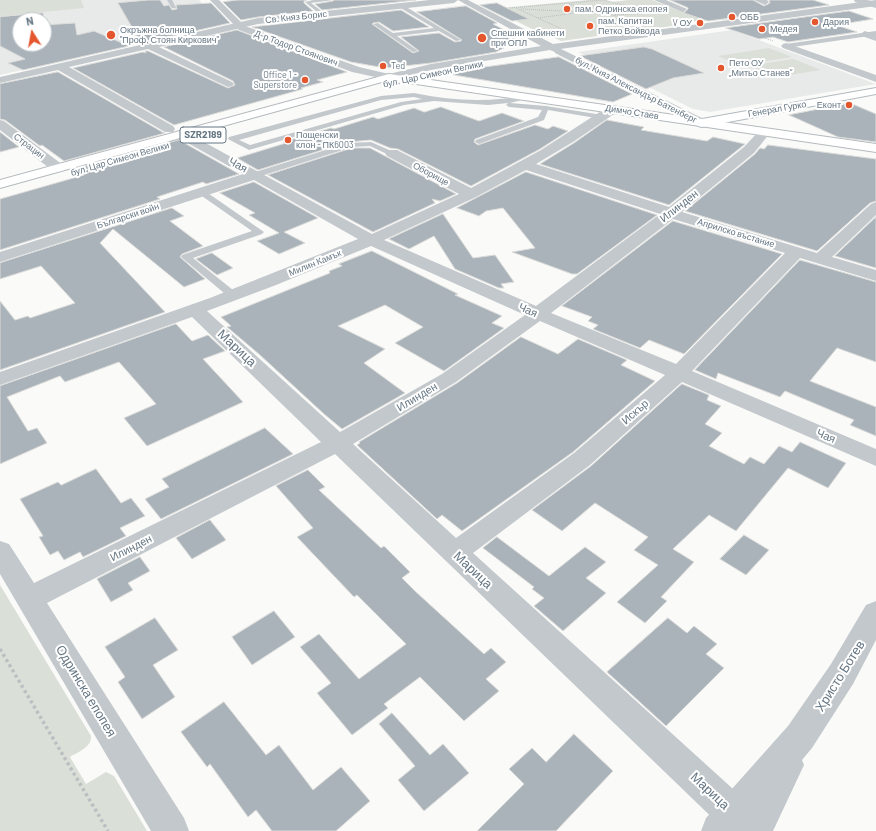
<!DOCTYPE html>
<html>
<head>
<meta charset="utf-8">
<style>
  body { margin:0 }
  #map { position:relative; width:876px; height:831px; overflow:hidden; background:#fafaf8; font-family:Barlow,sans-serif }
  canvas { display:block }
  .north { position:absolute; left:12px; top:12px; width:40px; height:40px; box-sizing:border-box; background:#fff; border:1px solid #c1c8cd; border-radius:50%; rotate:349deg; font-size:11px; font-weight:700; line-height:16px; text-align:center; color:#657683 }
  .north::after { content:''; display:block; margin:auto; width:14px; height:18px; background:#e4572e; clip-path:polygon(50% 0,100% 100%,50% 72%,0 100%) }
</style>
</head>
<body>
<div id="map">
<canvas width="876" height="831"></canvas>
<div class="north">N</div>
</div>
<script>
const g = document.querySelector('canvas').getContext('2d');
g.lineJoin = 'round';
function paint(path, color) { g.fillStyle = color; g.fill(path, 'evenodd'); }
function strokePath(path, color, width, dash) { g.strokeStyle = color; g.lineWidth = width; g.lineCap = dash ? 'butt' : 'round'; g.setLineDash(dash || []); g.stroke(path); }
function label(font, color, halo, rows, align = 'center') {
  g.font = font + ' Barlow,sans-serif'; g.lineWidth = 4; g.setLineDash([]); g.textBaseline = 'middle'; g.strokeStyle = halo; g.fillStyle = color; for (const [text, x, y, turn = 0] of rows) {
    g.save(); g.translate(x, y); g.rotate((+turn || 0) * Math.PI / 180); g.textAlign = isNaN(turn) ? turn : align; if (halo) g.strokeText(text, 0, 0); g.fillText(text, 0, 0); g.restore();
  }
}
paint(new Path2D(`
  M0 0H199L219 22 218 25 0 75ZM20 20H44V44H20Z
  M732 30 876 84 710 112 693 109 578 52Z`), '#e8e9e9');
paint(new Path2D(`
  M0 0H81L84 8 0 16Z
  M589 0H606L612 2 628 0H652L680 11 686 10 720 14 732 19 684 22 679 25 561 41 551 36H546L498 12 500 8Z
  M769 48 792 57 740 65 718 56Z
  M793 59 821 70 777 77 749 66Z
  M0 585 91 736C92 747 78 752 70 757L86 784 106 772 114 776 147 831H0Z`), '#dadfd7');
const building = new Path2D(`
  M149 0H160L164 6 169 5 172 10 177 9 176 5 211 3 230 23 141 43 118 3Z
  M238 0H307L304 1V3L313 11 258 17 241 20 223 2Z
  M334 0H416L322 10 315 4 333 1Z
  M670 0H753L764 6 770 3 769 0H813L829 5 708 21 684 13 688 9V8Z
  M497 3 529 19 512 21 480 5Z
  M466 6 497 23 493 24 521 39 496 52 431 63 385 68 351 62 252 27 401 10 429 27 393 31 379 22 373 23 372 24 413 53 419 51 401 37 439 33 455 42 461 41 462 40 417 12Z
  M849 11 873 19 836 25 857 32 788 42 773 37 759 39 726 28Z
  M43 13 44 20H20V44H44V25L75 23 77 35 94 31 129 46 23 70 8 63 25 59 0 46V17Z
  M237 30 347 72 317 80 323 82 301 88 303 89 174 125 73 68 143 52 146 53 145 51H148L228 88 235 85 233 81 164 47Z
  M644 47 652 49 704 73 673 78 646 89 580 56Z
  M559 57 632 94 613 102 454 75 443 70 473 65 462 70Z
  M58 72 164 133H165L64 161 42 145 40 146 5 120 0 119V84Z
  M850 103 876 114V142L838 137 789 115Z
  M441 107 479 121 502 113 524 121 475 139 474 142 478 145 535 125 548 129 553 126 568 131 540 149 471 186 398 149 390 148 371 140 348 142 258 170 237 158 286 143 283 142 331 128 334 129 373 117 378 119 414 108 424 112Z
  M607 120 644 127 641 130 707 141 713 137 745 144 669 205 540 164 574 143Z
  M0 132 19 147 0 152Z
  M179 140 239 174 206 184 203 182 157 197 160 199 0 250V199L84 175 75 169Z
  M768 145 876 159V201L870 203 817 251 685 211 755 154 760 148 764 149Z
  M352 148H370L456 194 440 201 432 199 435 203 373 232 268 175Z
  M526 172 657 215 577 274H572L512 252 535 248 503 208 486 211 479 216 457 208Z
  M254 182 318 218 284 232 305 243 279 254 257 241 279 233 249 215 255 213 220 193Z
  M172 208 184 216 170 221 203 246 182 254 180 257 205 279 184 287 113 229 100 243 165 312 0 370V301L15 320 28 316 30 318 75 303 41 266 0 279V263Z
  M443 214 473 258 495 255 514 282 501 284 504 288H499L455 269 434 236 409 249 389 239Z
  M876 217V268L835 256Z
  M673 221 782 254 684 354 649 340 640 348 593 329 598 325 588 321 592 317 562 306Z
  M372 251 458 294 455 295 502 316 492 323 504 328 444 371 395 343 423 327 385 305 338 326 385 349 364 363 405 393 342 429 324 414 260 355 227 327 231 326 221 317 330 273 329 271 342 266 339 264Z
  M212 253 233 268 217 275 196 259Z
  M800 260 876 282V362L837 348 810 381 876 407V436L850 425 854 420 785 391 780 397 718 373 716 379 695 370Z
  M176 324 192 341 208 335 225 351 203 359 243 402 147 446 124 418 156 404 119 362 65 382 60 376 7 397 28 431 37 428 47 443 0 464V386Z
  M521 337 558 354 578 339 627 360 621 365 655 381 573 452 462 531 442 515 437 519 357 445 360 443 359 442 457 383Z
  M682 384 709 395 707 400 721 406 705 424 722 433 709 446 744 464 750 457 764 464 779 446 792 452 800 442 846 463 828 488 788 468 736 531 709 515 673 549 694 562 661 597 667 601 645 623 617 602 658 565 634 550 648 537 595 503 562 531 532 510 591 466Z
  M265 428 293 454 161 519 145 499 169 487 162 479Z
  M96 469 121 503 131 498 145 516 120 528 126 536 83 557 80 552 64 560 58 551 50 555 39 537 43 536 20 499 58 482 61 485Z
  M308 470 325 487 319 490 381 548 384 546 410 572 402 578 416 592 484 654 491 648 506 662 486 679 499 691 464 721 420 677 384 704 388 708 352 735 317 693 331 683 300 647 319 634 359 679 406 644 357 595 354 597 297 537 313 528 276 486Z
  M210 520 226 540 192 559 176 538Z
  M744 535 769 550 746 575 720 559Z
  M497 537 549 576 585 547 606 562 586 578 606 593 563 631 534 606 544 598 532 589 534 587 483 548Z
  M140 557 150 571 128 583 133 590 111 602 97 579Z
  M274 611 295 637 252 665 232 637Z
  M155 618 178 650 153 665 175 697 142 719 118 682 125 677 105 647Z
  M668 618 687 633 694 626 717 644 706 654 724 668 666 726 607 672Z
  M224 702 266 755 279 745 313 790 341 767 370 801 336 831H272L256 810 248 817 210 764 207 767 181 732Z
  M392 713 430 755 443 744 469 773 424 811 398 780 415 766 379 724Z
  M574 734 613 771 556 831H477L524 784 509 769 532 748 546 762Z`);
paint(building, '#aab3b9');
strokePath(building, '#dcdcda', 1);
const secondary = new Path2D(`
  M876 88V94L702 127 698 126 696 123 698 120 702 119Z`);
const primary = new Path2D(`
  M389 74 876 144V152L389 80 0 188V180Z`);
strokePath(secondary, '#b3babf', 2);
strokePath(primary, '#b5babe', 2);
strokePath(new Path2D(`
  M569 4 632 20
  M510 8 603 0 635 8
  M516 8 564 30
  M521 9 583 12
  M616 10 646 7
  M601 12 617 10H612
  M582 13 593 11
  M615 15 650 13
  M538 18 575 13
  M757 35 773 41`), '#bbbfc2', 1, [1, 1]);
strokePath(new Path2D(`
  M0 649 108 831`), '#bbbfc2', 3.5, [3, 3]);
paint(new Path2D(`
  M167 0H172L176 8H172Z
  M313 0H333L311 3 324 13 325 14 322 16 305 2Z
  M399 5H403L461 40 456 41 439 31 397 36 418 51 413 52 373 24 378 23 393 33 434 28 399 7Z
  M876 31V35L786 48 783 46 786 44Z
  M414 93C452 101 490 103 528 95L531 97 530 98 510 103 546 106 602 115 606 117 602 119 548 110 544 120 479 144 475 142 476 140 538 117 542 110 509 107 506 105 508 103 488 105 434 101 404 105 249 150 228 139 229 137 381 96ZM414 97 422 99 401 102 250 145 239 140 381 100Z
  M371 142 396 153 395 155H389L370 146 352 147 258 177H252L251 175 252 173 348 143Z
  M202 189 264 232 262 234 193 258 238 294 239 296 238 298H230L181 257 182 255 252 231 199 194 198 192 199 190Z`), '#c3c8cc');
paint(new Path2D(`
  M430 0H458L454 3 258 24 159 47 232 82 234 84 232 86 228 87 148 49 69 67 173 126 175 129 173 132H165L58 70 0 83V77L258 18Z
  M654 0H666L687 9 683 12 680 11Z
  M754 0H767L769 2 765 5Z
  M854 0H867L876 2V8L855 2Z
  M865 31 876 35V41L862 36 860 34Z
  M786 43 876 75V82L783 48 781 46 783 44Z
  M559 48 706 120 708 123 706 126H698L555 53 554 51Z
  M613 105 617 106 619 109 617 112 573 142 536 164 669 207 744 147 760 130H768L770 133 754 153 682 212 817 253 871 204 876 202V215L832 257 876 270V281L800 258 692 371 876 449V466L682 382 590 465 473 553 765 818 770 831H726L335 454 47 603 184 818 189 831H151L0 574V541L9 544 34 583 321 442 192 317 0 385V372L210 298 358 239 254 180 0 262V252L243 174 186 142 185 139 186 136 191 135 372 234 459 194 387 156 385 153 387 150H397L471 188 541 150 609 106ZM526 170 660 214 536 306 384 240 476 197ZM673 219 785 253 676 364 551 313ZM371 246 525 315 442 374 340 432 207 311 276 285ZM540 321 665 375 574 453 456 538 353 444 456 382Z
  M0 120 4 121 63 165 65 168 63 171 58 172 53 171 0 130Z`), '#c3c8cc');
paint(new Path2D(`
  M210 0H219L245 26 359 67 389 74 431 64 541 46 458 0H468L553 44 876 0V6L560 49 559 51 555 52 550 50 431 70 389 80 352 72 239 30Z
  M876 601V640L853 684 812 748 802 760 804 765 773 831H701L706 818 788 726 831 664 866 605Z`), '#c3c8cc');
paint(secondary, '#fff');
paint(primary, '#fff');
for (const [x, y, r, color] of [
  [567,9,4,"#e4572e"],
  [732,17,4,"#e4572e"],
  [815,22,4,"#e4572e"],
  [700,23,4,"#e4572e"],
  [590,26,4,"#e4572e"],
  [762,29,4,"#e4572e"],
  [111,35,5,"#e4572e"],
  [482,38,5,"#e4572e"],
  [383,66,4,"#e4572e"],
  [721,68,4,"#e4572e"],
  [305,80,4,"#e4572e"],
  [849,105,4,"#e4572e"],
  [288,140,4,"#e4572e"]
]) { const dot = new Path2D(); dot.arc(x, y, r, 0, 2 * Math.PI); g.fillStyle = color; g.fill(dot); strokePath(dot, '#fff', 1.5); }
label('9px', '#657683', '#fff', [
  ["пам. Одринска епопея",575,9],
  ["ОББ",740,17],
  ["пам. Капитан",598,21],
  ["Петко Войвода",598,31],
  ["Дария",823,22],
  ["V ОУ",692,23,"right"],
  ["Медея",770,29],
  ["Окръжна болница",120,30],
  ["\"Проф. Стоян Киркович\"",120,40],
  ["Спешни кабинети",491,33],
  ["при ОПЛ",491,43],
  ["Пето ОУ",729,63],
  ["„Митьо Станев“",729,73],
  ["Ted",391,66],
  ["Office 1 -",297,75,"right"],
  ["Superstore",297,85,"right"],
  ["Еконт",841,105,"right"],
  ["Пощенски",296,135],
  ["клон - ПК6003",296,145]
], 'left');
label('9px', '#657683', '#fff', [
  ["Св. Княз Борис",296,17,-6],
  ["Д-р Тодор Стоянович",296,48,20],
  ["бул. Цар Симеон Велики",433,74,-12],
  ["бул. Княз Александър Батенберг",636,90,27],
  ["Генерал Гурко",777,109,-10],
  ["Димчо Стаев",632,112,9],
  ["Страцин",29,146,37],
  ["бул. Цар Симеон Велики",120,159,-16],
  ["Оборище",431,174,28],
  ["Български войн",128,216,-18],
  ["Априлско въстание",736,233,17],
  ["Милин Камък",315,263,-22]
]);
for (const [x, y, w] of [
  [203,135,46]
]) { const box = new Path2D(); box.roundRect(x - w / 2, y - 8, w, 16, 3); g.fillStyle = '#fff'; g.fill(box); strokePath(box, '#657683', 1); }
label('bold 10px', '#657683', null, [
  ["SZR2189",203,135]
]);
label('11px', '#657683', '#fff', [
  ["Чая",238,165,29],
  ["Илинден",679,206,-38],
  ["Чая",528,310,24],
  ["Илинден",417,397,-31],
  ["Искър",635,412,-41],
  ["Чая",826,436,23],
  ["Илинден",131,548,-27]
]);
label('13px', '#657683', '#fff', [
  ["Марица",237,348,43],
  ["Марица",473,570,43],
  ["Христо Ботев",840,676,-58],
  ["Одринска епопея",86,691,59],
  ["Марица",710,791,43]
]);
</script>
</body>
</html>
